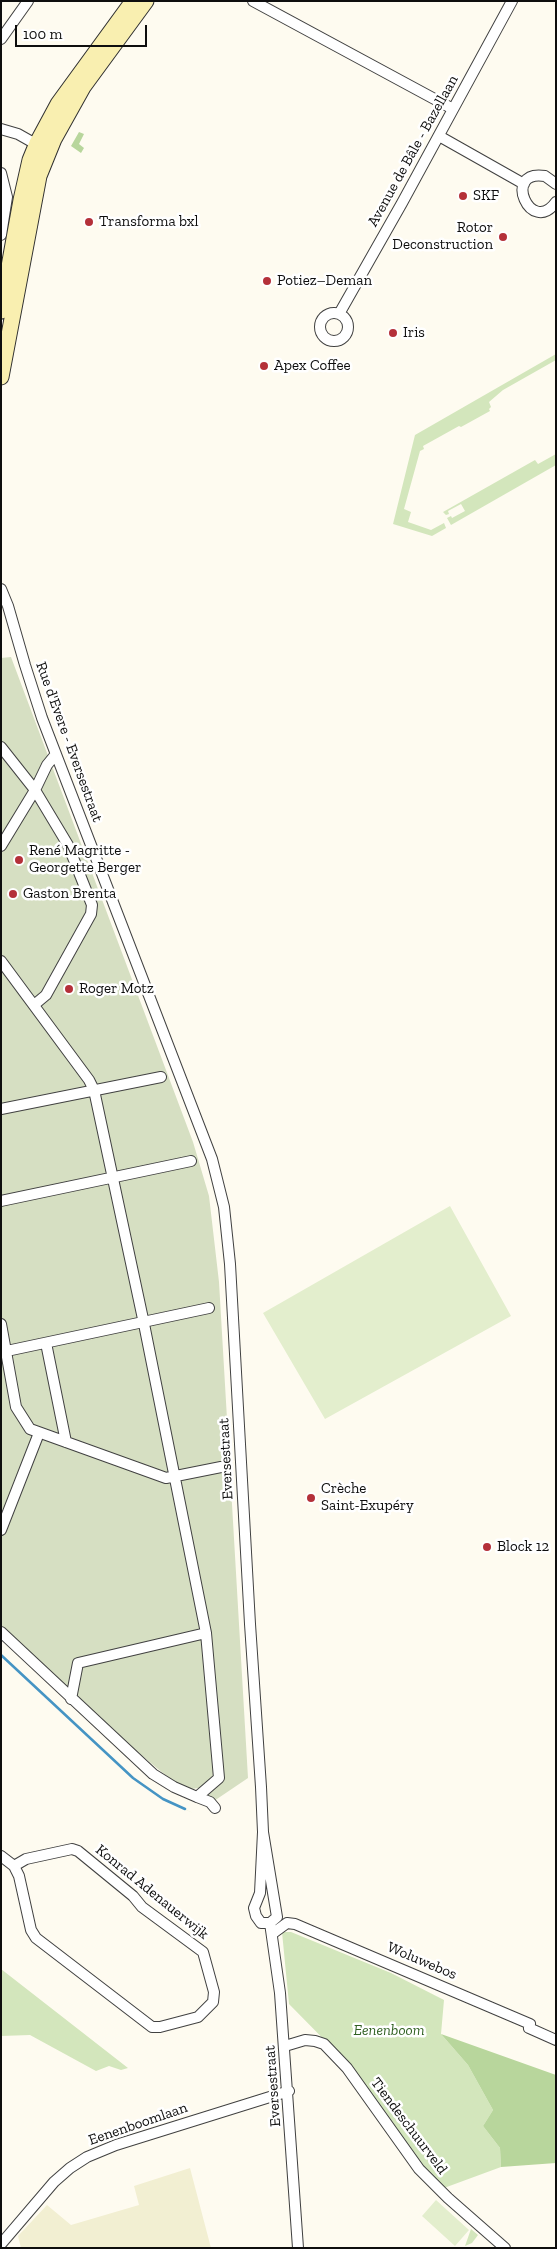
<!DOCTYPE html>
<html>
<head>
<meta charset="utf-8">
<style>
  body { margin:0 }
  #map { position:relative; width:557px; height:2249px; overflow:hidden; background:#fefbf0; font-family:"Zilla Slab",serif }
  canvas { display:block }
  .frame { position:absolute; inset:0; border:2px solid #0e0e0e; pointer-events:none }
  .scale { position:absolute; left:15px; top:25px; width:132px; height:22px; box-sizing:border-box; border:2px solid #0e0e0e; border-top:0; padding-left:6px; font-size:15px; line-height:18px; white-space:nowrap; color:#0e0e0e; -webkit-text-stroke:4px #fff; paint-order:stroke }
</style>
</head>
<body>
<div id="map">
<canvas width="557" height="2249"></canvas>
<div class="frame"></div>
<div class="scale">100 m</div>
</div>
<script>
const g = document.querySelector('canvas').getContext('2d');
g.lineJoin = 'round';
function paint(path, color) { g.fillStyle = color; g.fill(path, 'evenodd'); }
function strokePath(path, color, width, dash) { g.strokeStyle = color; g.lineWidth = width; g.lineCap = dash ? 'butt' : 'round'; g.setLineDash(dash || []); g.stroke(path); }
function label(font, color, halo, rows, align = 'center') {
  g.font = font + ' "Zilla Slab",serif'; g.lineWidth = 5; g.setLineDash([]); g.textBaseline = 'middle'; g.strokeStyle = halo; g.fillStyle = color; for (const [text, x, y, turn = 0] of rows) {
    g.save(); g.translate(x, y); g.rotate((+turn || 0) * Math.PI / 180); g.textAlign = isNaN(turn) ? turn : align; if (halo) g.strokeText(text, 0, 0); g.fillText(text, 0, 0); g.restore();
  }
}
paint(new Path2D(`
  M190 2168 211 2248H21L18 2236 47 2205 71 2225 139 2205 134 2186Z`), '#f2efd2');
paint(new Path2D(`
  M556 354V360L503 390 489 402 491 407 489 409 490 411 461 427 459 426 423 446 424 449 420 451 404 509 411 512 408 522 431 530 444 523 446 528 432 536 393 524 415 435Z
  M556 454V465L451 525 447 518 451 516 452 518 465 511 461 504 448 511 449 514 446 515 443 512 535 460 538 464Z
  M1 1654 133 1777 163 1799 193 1813 163 1800 132 1778Z
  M282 1932H291L391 1973 444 2000 441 2034 468 2065 493 2110 483 2126 500 2148 501 2167 444 2188 422 2167 350 2066 289 2004Z
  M1 1969 128 2068 121 2070 109 2066 96 2071 30 2035 1 2036Z
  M471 2229 478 2235 472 2243 465 2246Z`), '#d3e6bc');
paint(new Path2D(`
  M79 132 84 134 79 144 84 148 81 153 71 146Z
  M441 2034 556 2075V2163L501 2167 500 2148 483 2126 493 2110 468 2065Z`), '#b8d69c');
paint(new Path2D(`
  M11 657 193 1142 209 1196 219 1282 248 1778 214 1801 199 1788 191 1789 175 1783 106 1726 67 1687 1 1627V658Z`), '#d6dfc2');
paint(new Path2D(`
  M450 1206 511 1316 325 1419 263 1313Z
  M436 2200 469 2230 455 2246 422 2216Z`), '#e3eecd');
strokePath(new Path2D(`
  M1 1655 133 1778 163 1799 185 1809`), '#4594c4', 2.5);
const street = new Path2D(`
  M253 1 453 109
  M1 39 28 1
  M1 129 18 134 41 147
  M439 136 524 184
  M1 173 7 197 1 235
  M556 184 545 176C501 169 531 237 556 202
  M320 327a14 14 0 1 1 28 0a14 14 0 1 1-28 0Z
  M339 314 402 203 512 1
  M1 589 8 606 25 665 42 718 212 1159 224 1207 230 1264 250 1624 261 1787 263 1832 260 1893 254 1908 256 1916 261 1923H270L277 1917 263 1832
  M1 747 35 790 1 846
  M1 961 89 1080 94 1090 143 1319 206 1633 219 1778 197 1797 210 1802 215 1808
  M34 1005 46 995 91 914 92 905 68 845 35 790 47 765 56 754
  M1 1109 161 1077
  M1 1201 191 1161
  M1 1324 16 1407 30 1429 166 1478 221 1467
  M46 1343 66 1442
  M2 1352 209 1308
  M1 1530 39 1433
  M1 1632 153 1774 174 1787 197 1797
  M71 1699 78 1663 206 1633
  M1 1856 14 1866 19 1876 31 1930 36 1938 152 2027H160L198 2017 213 2002 214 1992 203 1952 142 1907 133 1896 78 1851 72 1849 26 1859 14 1866
  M270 1923 280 1993 298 2248
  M272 1934 287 1923 295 1924 530 2024 529 2028 556 2040
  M285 2046 305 2040 315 2041 324 2044 347 2068 419 2169 448 2198 505 2248
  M1 2244 54 2182 70 2168 87 2157 116 2145 289 2091`);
const secondary = new Path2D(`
  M1 311 21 200 30 160 37 143 58 104 133 1
  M1 377 39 176 54 139 83 87 146 1`);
strokePath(street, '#414141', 12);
strokePath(secondary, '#303030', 17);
strokePath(street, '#fff', 10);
strokePath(secondary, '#f9efb0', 15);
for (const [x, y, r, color] of [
  [463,196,5,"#b43039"],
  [89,222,5,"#b43039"],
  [503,237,5,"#b43039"],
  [267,281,5,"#b43039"],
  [393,333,5,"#b43039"],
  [264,366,5,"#b43039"],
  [19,860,5,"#b43039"],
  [13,894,5,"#b43039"],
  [69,989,5,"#b43039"],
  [311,1498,5,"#b43039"],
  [487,1547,5,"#b43039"]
]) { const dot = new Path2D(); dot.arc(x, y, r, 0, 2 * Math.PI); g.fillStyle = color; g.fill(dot); strokePath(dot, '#fff', 2); }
label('15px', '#0e0e0e', '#fff', [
  ["Avenue de Bâle - Bazellaan",413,151,-61],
  ["Rue d'Evere - Eversestraat",69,742,70],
  ["Eversestraat",226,1459,-93],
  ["Konrad Adenauerwijk",152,1892,39],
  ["Woluwebos",422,1961,23],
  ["Eversestraat",273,2086,-94],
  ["Eenenboomlaan",138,2124,-19],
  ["Tiendeschuurveld",409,2126,53]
]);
label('15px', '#0e0e0e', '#fff', [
  ["SKF",473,196],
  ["Transforma bxl",99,222],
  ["Rotor",493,228,"right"],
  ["Deconstruction",493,245,"right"],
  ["Potiez–Deman",277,281],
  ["Iris",403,333],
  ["Apex Coffee",274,366],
  ["René Magritte -",29,851],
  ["Georgette Berger",29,868],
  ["Gaston Brenta",23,894],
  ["Roger Motz",79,989],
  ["Crèche",321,1489],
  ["Saint-Exupéry",321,1506],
  ["Block 12",497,1547]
], 'left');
label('italic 15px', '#316123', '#fff', [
  ["Eenenboom",389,2031]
]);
</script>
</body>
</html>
